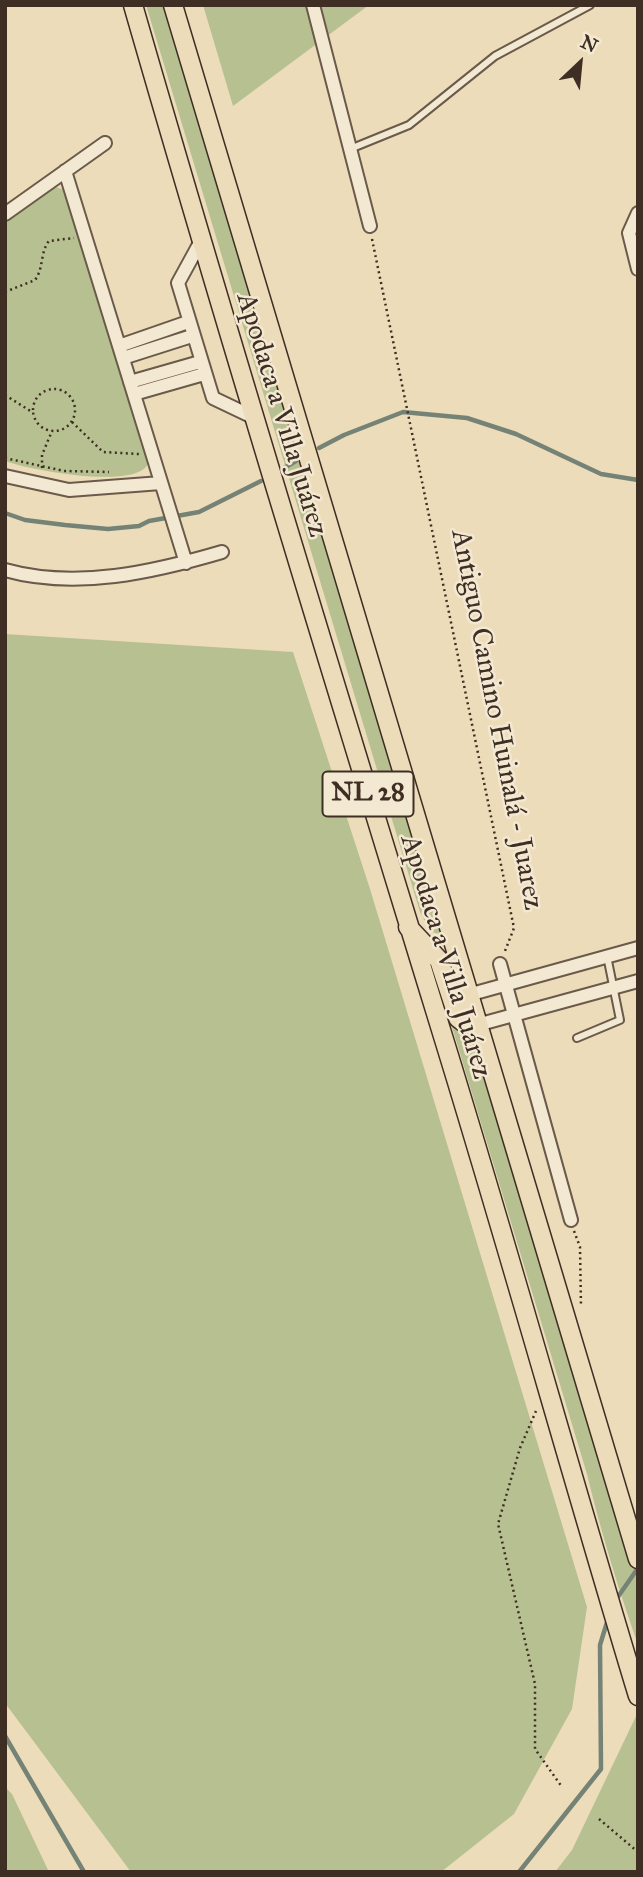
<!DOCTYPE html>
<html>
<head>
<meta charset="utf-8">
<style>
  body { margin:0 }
  #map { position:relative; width:643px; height:1877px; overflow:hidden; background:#ecdcba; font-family:"IM FELL Great Primer",serif }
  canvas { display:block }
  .frame { position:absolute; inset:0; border:7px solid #3f2e24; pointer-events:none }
  .north { position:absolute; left:545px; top:28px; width:70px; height:70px; -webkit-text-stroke:5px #f3e8d2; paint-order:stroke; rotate:26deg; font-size:19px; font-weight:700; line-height:28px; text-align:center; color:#3f2e24 }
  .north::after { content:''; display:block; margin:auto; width:24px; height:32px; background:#3f2e24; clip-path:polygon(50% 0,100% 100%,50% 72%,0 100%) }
</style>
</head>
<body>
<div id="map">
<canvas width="643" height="1877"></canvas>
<div class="frame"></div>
<div class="north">N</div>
</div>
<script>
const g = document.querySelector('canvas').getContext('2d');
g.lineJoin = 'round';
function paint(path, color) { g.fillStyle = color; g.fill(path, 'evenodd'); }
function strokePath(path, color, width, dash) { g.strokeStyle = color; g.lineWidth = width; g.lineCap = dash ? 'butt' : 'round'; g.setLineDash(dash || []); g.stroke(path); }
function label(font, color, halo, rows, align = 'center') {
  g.font = font + ' "IM FELL Great Primer",serif'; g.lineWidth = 5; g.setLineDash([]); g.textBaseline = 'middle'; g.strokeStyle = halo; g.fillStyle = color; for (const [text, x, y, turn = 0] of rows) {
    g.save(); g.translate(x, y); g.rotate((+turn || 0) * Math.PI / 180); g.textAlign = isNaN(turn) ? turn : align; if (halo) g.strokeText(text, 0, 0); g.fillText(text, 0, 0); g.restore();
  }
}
paint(new Path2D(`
  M146 5H166L447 945 441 935 430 931 420 912Z
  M203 5H369L233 106Z
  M53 186 67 191 147 457 148 464C135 490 29 470 5 461V218Z
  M5 634 293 652 370 889 587 1607 572 1709 514 1814 441 1872H131L5 1703Z
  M436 974 474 1033 638 1577V1645C618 1588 601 1532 587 1474Z
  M638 1712V1872H555L572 1850Z
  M5 1787 12 1794 49 1872H5Z`), '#b7c090');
strokePath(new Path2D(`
  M319 448 344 435 403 412 467 418 516 434 601 474 638 480
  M284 468 296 461
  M5 513 25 520 65 525 108 529 139 526 149 521 199 512 261 481
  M615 1601 638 1568
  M5 1736 84 1872
  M519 1872 601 1769 600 1645 608 1619`), '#758376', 4.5);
const service = new Path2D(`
  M350 149 409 125 495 56 590 5
  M577 1038 620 1020 607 956`);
const minor = new Path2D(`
  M313 5 370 226
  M65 171 186 563
  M638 213 629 233 638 269
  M5 214 105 143
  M201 241 178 283 213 398 255 418
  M119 346 188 322
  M123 358 192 336
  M130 382 200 362
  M134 394 204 374
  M5 476 69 490 161 483
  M5 570C76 590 154 572 222 552
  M500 964 571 1220
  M468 995 638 948
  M477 1025 638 981`);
const primary = new Path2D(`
  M133 5C232 349 337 691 442 1033 510 1253 571 1475 638 1696
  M173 5 638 1559
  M408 927 439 960 458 1018 466 1024 477 1025`);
strokePath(service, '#6a5a4a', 10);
strokePath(minor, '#6a5a4a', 16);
strokePath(primary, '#3f2e24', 21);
strokePath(new Path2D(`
  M372 239 514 928 505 951
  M5 292 35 280C44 268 40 252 49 241L74 238
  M33 410a21 21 0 1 1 42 0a21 21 0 1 1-42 0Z
  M5 395 32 412
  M72 422 103 452 139 454
  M5 458 64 471 109 472
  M42 468V455L52 431
  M574 1231 580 1247 581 1307
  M536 1411 520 1448 498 1524 535 1684V1749L562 1787
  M599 1819 638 1852`), '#3f2e24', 2.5, [2, 3.5]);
strokePath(service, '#f3e8d2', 6);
strokePath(minor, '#f3e8d2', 12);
strokePath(primary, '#ecdcba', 18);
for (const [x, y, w] of [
  [368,794,91]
]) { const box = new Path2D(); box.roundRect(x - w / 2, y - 22.5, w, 45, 5); g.fillStyle = '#f3e8d2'; g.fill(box); strokePath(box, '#3f2e24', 2); }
label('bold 26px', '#3f2e24', null, [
  ["NL 28",368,794]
]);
label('28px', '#3f2e24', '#f3e8d2', [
  ["Apodaca a Villa Juárez",281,415,73],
  ["Antiguo Camino Huinalá - Juarez",496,720,79],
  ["Apodaca a Villa Juárez",445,957,73]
]);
</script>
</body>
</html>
